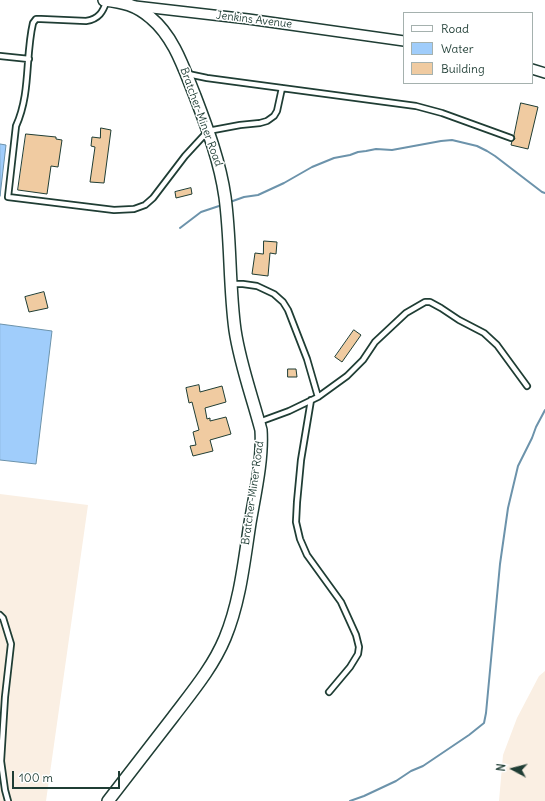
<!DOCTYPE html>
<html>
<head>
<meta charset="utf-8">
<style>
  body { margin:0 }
  #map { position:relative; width:545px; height:801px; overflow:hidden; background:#fff; font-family:Delius,sans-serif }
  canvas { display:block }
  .legend { position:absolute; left:403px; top:12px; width:130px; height:72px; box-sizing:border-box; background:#fff; border:1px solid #a5b1ae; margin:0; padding:5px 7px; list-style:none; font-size:12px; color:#1f3d34 }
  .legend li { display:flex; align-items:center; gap:8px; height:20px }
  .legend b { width:20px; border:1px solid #a5b1ae }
  .north { position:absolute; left:493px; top:749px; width:40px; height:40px; -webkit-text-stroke:3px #fff; paint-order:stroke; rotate:277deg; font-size:11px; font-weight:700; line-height:16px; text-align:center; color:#1f3d34 }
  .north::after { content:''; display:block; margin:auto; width:14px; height:18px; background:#1f3d34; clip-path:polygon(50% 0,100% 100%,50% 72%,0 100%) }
  .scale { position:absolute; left:12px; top:771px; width:108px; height:18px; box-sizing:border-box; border:2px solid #1f3d34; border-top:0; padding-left:5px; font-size:12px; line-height:14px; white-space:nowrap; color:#1f3d34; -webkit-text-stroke:3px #fff; paint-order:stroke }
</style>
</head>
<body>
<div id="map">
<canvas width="545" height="801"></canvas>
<ul class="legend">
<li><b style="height:5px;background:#fff"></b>Road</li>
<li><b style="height:11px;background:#a0cdfb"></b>Water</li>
<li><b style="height:11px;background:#f0cba1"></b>Building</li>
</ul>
<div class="north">N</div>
<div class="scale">100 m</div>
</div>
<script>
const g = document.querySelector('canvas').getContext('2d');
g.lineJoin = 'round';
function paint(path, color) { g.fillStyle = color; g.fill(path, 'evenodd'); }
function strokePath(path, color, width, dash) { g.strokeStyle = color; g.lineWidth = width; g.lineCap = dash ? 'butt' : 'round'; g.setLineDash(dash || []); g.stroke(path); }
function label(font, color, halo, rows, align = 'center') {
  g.font = font + ' Delius,sans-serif'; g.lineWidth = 3; g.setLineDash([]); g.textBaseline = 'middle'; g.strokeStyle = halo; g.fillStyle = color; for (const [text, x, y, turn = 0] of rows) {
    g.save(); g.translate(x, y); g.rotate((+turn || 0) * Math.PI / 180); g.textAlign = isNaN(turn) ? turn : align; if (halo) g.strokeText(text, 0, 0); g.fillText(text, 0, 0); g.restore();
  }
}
paint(new Path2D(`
  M0 494 88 505 46 801H0Z
  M545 671V801H499L503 755 517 718 539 676Z`), '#faefe3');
const water = new Path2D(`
  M0 144 6 145 0 196Z
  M0 324 52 331 36 464 0 460Z`);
paint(water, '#a0cdfb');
strokePath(water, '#6c93ab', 1);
strokePath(new Path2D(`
  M230 202 244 197 258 195 284 183 312 167 334 158 350 155 358 152 366 151 376 149 392 150 441 141 452 140 477 146 487 151 495 156 542 192 545 193
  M180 228 201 212 222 205
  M350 801 364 796 396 781 411 771 423 766 469 735 484 723 486 713 500 564 508 508 518 466 532 438 536 427 545 410`), '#6c93ab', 2);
const building = new Path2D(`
  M521 103 538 107 528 149 511 145 512 141 515 139 514 136Z
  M101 128 111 130 104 183 90 182 95 147 91 146 92 137 100 138Z
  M26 134 56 137V139L62 140 58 167 51 166 47 194 18 190Z
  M191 188 192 194 176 198 175 192Z
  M264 241 277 242 276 254 270 253 268 276 252 274 255 253 263 254Z
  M44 292 48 308 29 312 25 297Z
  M354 330 361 335 342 362 335 357Z
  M288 369H296L297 377H288Z
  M199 385 200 392 222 386 226 402 205 408 207 419 210 418V421L226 417 231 434 210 440 213 451 193 456 190 446 196 445 193 432 199 430 192 402 189 403 186 388Z`);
paint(building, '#f0cba1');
strokePath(building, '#1f3d34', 1);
const service = new Path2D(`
  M107 0C103 12 99 19 86 21L41 19H36L33 23C25 57 31 93 16 126L8 197 114 210 134 209 145 205 153 198 185 156 208 131 240 125 260 123 267 121 274 116 277 111 282 88
  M0 56 29 59
  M188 74 207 78 416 106 442 113 511 138
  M232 284H243L257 286 274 294 283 302 288 310 307 359 318 397
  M311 400 301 460 297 502 296 522 300 539 307 555 341 602 356 635 359 647 358 654 350 667 329 692
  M259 422 289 411 318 397 347 376 363 360 375 342 406 313 425 302H430L441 308 459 320 484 333 497 345 527 386
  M0 615 3 618 11 644 5 697 1 761 5 790 8 801`);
const minor = new Path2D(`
  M135 6 248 19 404 41
  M532 69 545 73`);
const tertiary = new Path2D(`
  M104 0C123 2 136 5 151 18 174 37 184 69 195 96 208 130 220 162 225 197 231 241 229 286 235 330 240 364 252 396 261 430 263 459 255 494 250 523 244 562 240 602 225 638 213 667 192 692 173 717 151 745 130 773 108 801`);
strokePath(service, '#1f3d34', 8);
strokePath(minor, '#1f3d34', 12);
strokePath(tertiary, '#1f3d34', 14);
strokePath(service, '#fff', 4.5);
strokePath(minor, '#fff', 9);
strokePath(tertiary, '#fff', 11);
label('11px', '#1f3d34', '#fff', [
  ["Jenkins Avenue",254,20,7],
  ["Bratcher-Miner Road",201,117,70],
  ["Bratcher-Miner Road",253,493,-82]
]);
</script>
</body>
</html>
